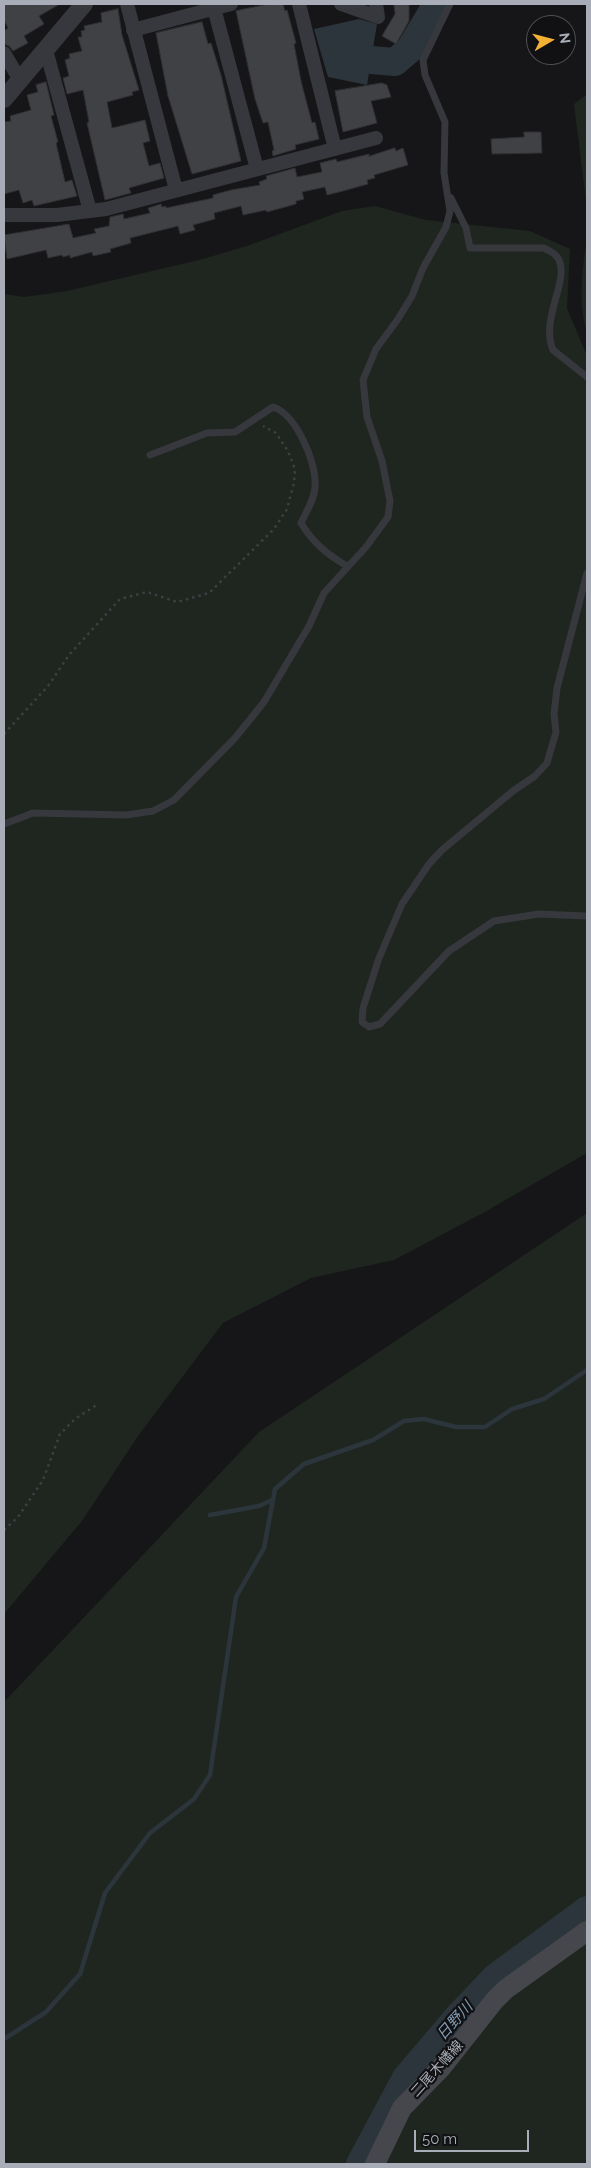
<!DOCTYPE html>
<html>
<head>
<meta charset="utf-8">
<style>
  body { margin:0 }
  #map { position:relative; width:591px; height:2168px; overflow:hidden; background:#161618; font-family:Raleway,sans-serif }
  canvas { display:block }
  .frame { position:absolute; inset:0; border:5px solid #a8adb8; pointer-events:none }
  .north { position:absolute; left:526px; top:15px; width:50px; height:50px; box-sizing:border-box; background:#111113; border:1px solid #4d4f55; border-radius:50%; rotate:82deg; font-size:14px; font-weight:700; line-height:20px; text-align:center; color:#a8adb8 }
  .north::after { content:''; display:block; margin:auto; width:18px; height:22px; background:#f2b134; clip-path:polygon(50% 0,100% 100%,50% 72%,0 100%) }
  .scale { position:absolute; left:414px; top:2130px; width:115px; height:22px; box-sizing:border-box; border:2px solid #a8adb8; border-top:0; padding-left:6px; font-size:15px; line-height:18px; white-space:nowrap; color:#a8adb8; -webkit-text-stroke:4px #111113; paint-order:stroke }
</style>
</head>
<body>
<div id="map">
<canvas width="591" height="2168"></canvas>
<div class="frame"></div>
<div class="north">N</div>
<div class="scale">50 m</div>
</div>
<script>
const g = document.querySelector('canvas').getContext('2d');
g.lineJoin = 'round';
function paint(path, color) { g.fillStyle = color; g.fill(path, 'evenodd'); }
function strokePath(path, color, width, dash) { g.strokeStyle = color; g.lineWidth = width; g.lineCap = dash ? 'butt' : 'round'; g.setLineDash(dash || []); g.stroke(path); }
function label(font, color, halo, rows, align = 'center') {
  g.font = font + ' Raleway,"Noto Sans JP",sans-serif'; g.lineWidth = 4.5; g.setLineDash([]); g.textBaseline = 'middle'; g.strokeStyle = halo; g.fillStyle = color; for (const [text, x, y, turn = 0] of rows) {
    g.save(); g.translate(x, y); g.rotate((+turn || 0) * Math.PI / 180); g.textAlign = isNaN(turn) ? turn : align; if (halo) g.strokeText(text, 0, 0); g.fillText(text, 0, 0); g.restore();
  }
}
paint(new Path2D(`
  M587 94V209L574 104Z
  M375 206 426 220 530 231 570 249 567 308 587 356V1153L483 1213 394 1260 311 1278 223 1323 138 1436 82 1521 4 1614V294L24 297 67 291 199 260 247 246 342 211Z
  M587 239V333C578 302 582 270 587 239Z
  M587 1213V2164H4V1702L259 1432Z`), '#1e261f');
paint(new Path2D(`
  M359 19 377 24 367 85 328 77 314 29Z`), '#2c353c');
strokePath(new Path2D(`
  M210 1515 259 1506 272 1500
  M4 2039 46 2012 80 1974 105 1893 150 1833 194 1799 210 1775 236 1597 264 1548 275 1489 304 1464 373 1440 404 1421 424 1419 456 1427H485L512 1409 544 1399 587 1370`), '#2c353c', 4.5);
strokePath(new Path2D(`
  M371 60 395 62 410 49 437 4
  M360 2164 406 2078 457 2018 496 1977 587 1910`), '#2c353c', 28);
const building = new Path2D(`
  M4 4H60L39 16 44 24 24 36 28 43 13 51 9 46 4 44V31L8 28 4 20Z
  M269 4H283L285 11 287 10 296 43 294 44 301 81 312 123 315 122 319 139 295 145 296 149 273 156 272 151 274 150 268 122 263 123 255 99 236 11Z
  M394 4H409V21L396 44 382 36 395 14Z
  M118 9 122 35 139 90 132 92 133 95 107 102 112 128 145 120 150 141 143 143 149 166 160 163 164 178 129 188 131 193 105 200 87 123 89 122 83 90 67 94 63 78 69 76 65 60 70 58 69 54 82 51 78 37H82L81 31 85 30 84 26 102 22 101 13Z
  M202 22 208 44 211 43 221 75 241 161 192 174 168 96 156 33Z
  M46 82 54 115 51 116 58 142 56 143 65 182 72 180 77 196 34 206 32 200 23 203 19 190 4 194V122L11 121 10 116 31 110 27 95 38 92 36 85Z
  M382 83 387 85 391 97 371 101 377 123 343 132 335 91Z
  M524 132H541L542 153 492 154 491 139 524 137Z
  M395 148 396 151 403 148 408 165 374 175 375 178 367 180 368 184 343 191 327 195 325 187 302 192 304 199 296 201V204L267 212 266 210 243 215 241 206 214 213 215 219 193 225 195 230 180 234 178 226 130 238 131 243 110 249 111 252 93 256 92 252 70 258V255L63 257 62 255 48 258 46 250 7 259 4 235 69 224 73 238 96 233 94 229 109 226 110 217 123 214 124 219 150 213 148 208 161 204 162 207 166 206V208L213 198V195L231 190 260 185 259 182 267 179 266 176 295 168 297 177 322 172 320 163 336 159 337 162 369 154V156Z`);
paint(building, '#404145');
strokePath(building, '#303034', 1);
strokePath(new Path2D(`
  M4 734 48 686 69 655 120 599 147 592 177 602 209 593 274 529 287 509 294 483 295 469 288 451 276 433 263 426
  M4 1530 18 1517 43 1480 60 1434 75 1419 98 1404`), '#3d3f44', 2.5, [2.5, 4]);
strokePath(new Path2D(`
  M451 198 466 228 470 248H544C549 251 556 253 559 260 569 281 540 320 553 350L587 377
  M150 455 207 433 235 432 273 407C296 414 317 463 315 486 315 499 306 512 301 523 313 543 328 555 347 566
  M587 573 557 688 554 714 556 732 547 763 535 776 513 791 442 850 429 864 402 904 379 958 363 1008 362 1022 369 1027 380 1024 449 951 494 921 539 914 587 916
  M4 824 33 813 126 815 153 811 174 800 235 738 264 702 309 626 324 593 366 547 388 517 390 501 382 461 367 417 363 380 376 349 398 319 412 296 423 268 446 227 450 211 444 173 445 122 425 75 423 60 450 4`), '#37383d', 7);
strokePath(new Path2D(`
  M127 4 176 190
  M299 4 335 149
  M341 4 378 17 376 4
  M214 8 257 169
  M133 30 231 4
  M46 50 90 211
  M4 53 20 80
  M4 215H57L106 209 376 138`), '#37383d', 14);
strokePath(new Path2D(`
  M4 99 84 4`), '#37383d', 18);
strokePath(new Path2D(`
  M375 2164 402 2108 441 2068 494 2001 506 1989 587 1931`), '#45474d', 20);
label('14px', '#a8adb8', '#111113', [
  ["二尾木幡線",437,2069,-48]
]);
label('italic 15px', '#7f9bb3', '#111113', [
  ["日野川",455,2021,-48]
]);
</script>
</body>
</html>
